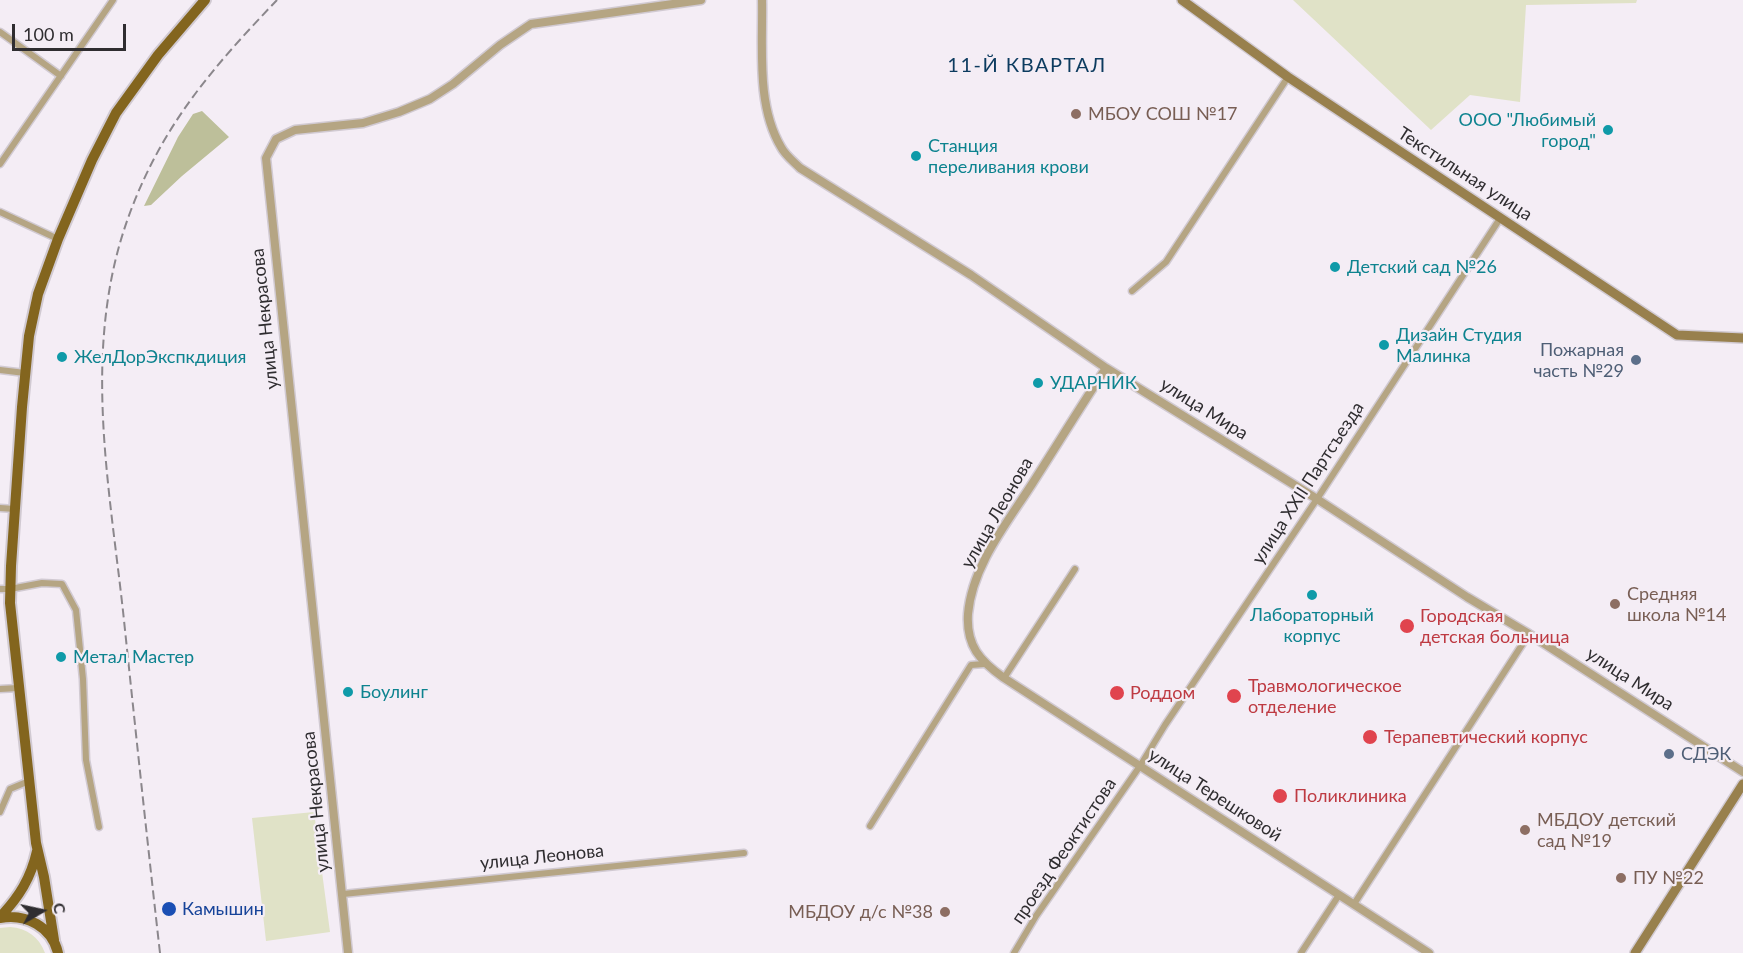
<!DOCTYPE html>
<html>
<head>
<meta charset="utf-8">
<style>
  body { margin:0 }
  #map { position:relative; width:1743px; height:953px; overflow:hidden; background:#f4edf5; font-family:Lato,sans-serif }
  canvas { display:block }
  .north { position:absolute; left:12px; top:881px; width:60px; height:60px; -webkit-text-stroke:4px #f4edf5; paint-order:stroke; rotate:81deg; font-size:16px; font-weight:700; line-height:24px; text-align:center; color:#2f2d30 }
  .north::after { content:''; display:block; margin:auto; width:21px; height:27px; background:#2f2d30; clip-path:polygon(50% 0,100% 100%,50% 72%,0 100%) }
  .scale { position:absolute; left:12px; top:24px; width:114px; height:27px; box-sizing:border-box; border:3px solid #2f2d30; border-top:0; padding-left:8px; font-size:18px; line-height:21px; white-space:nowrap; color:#2f2d30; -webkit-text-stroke:4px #f4edf5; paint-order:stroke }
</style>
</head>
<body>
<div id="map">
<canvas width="1743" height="953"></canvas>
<div class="north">С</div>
<div class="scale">100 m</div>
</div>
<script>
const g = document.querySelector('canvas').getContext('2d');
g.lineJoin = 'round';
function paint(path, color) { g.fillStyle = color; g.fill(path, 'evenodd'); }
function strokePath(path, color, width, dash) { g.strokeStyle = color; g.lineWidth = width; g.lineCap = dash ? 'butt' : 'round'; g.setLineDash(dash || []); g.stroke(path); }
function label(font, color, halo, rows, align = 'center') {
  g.font = font + ' Lato,sans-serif'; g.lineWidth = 4.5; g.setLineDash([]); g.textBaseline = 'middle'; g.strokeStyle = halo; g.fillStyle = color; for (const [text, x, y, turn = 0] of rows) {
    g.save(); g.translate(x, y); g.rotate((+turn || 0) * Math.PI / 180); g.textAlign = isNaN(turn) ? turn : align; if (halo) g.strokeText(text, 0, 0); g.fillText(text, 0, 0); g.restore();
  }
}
paint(new Path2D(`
  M1293 0H1637L1636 3 1526 5 1520 102 1470 95 1431 130Z
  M314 812 330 932 266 941 252 818Z
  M10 927C27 928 39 937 45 953H0V928Z`), '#e0e2c7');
paint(new Path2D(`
  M202 111 229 137 182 176 151 205 144 206 178 137 193 114Z`), '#bdbf9a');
const minor = new Path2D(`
  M0 32 61 76
  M0 164 113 0
  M0 212 58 239
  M1132 291 1166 262 1288 77
  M0 370 25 373
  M0 508 15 509
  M0 589H10L42 583 62 584 76 610 83 679 86 760 99 827
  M1004 678 1075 569
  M0 689 18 688
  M0 812 10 789 29 781
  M870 826 971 665 984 664
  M343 894 744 853
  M1354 904 1529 634
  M1014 953 1036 916 1140 766 1165 725 1317 499 1501 217
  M1301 953 1339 895`);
const tertiary = new Path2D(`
  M762 0C763 47 756 105 781 147 785 155 793 161 800 168L971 275 1106 368 1317 499 1467 597 1529 634 1743 772
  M1106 368C1081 406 1057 445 1032 484 1007 523 972 566 968 614 966 646 980 661 1004 678L1429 953
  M348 953 266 158 276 139 295 130 363 123 399 112 430 99 453 84 500 45 531 24 701 0`);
const secondary = new Path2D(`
  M1182 0 1288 77 1677 335 1743 338
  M1635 953 1743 784`);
const primary = new Path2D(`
  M0 917C19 897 31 878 37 851
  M0 918C26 913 52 927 58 953
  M54 940 44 877 36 843 10 603 11 566 22 407 29 336 38 294 58 239 92 160 116 113 158 55 205 0`);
strokePath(minor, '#d1cad2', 9);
strokePath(tertiary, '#d1cad2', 11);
strokePath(secondary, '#d1cad2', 12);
strokePath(primary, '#d1cad2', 14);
strokePath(minor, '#b5a583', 6);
strokePath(tertiary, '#b5a583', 8);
strokePath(secondary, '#98804d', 9);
strokePath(primary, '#83651e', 10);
strokePath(new Path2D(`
  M160 953C147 839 135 725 123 611 108 476 81 341 131 210 164 123 214 66 277 0`), '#8b878c', 2, [9, 4.5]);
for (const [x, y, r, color] of [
  [1076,114,6,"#8d6e63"],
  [1608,130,6,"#0f9aa8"],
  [916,156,6,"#0f9aa8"],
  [1335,267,6,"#0f9aa8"],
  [1384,345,6,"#0f9aa8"],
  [62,357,6,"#0f9aa8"],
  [1636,360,6,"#5c6f8a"],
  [1038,383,6,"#0f9aa8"],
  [1312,595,6,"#0f9aa8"],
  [1615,604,6,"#8d6e63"],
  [1407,626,8,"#e0444e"],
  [61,657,6,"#0f9aa8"],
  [348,692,6,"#0f9aa8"],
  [1117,693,8,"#e0444e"],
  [1234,696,8,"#e0444e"],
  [1370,737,8,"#e0444e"],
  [1669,754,6,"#5c6f8a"],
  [1280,796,8,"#e0444e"],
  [1525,830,6,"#8d6e63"],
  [1621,878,6,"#8d6e63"],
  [169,909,8,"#1a4fb4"],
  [945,912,6,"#8d6e63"]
]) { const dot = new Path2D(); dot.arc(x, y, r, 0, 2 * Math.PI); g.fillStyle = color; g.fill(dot); strokePath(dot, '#f4edf5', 2); }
label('18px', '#785e54', '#f4edf5', [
  ["МБОУ СОШ №17",1088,114],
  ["Средняя",1627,594],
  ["школа №14",1627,615],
  ["МБДОУ детский",1537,820],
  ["сад №19",1537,841],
  ["ПУ №22",1633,878],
  ["МБДОУ д/с №38",933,912,"right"]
], 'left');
label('18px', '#0d838f', '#f4edf5', [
  ["ООО \"Любимый",1596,120,"right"],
  ["город\"",1596,141,"right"],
  ["Станция",928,146],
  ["переливания крови",928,167],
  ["Детский сад №26",1347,267],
  ["Дизайн Студия",1396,335],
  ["Малинка",1396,356],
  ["ЖелДорЭкспкдиция",74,357],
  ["УДАРНИК",1050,383],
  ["Лабораторный",1312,615,"center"],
  ["корпус",1312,636,"center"],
  ["Метал Мастер",73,657],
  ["Боулинг",360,692]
], 'left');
label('18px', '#2f2d30', '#f4edf5', [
  ["Текстильная улица",1465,174,33],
  ["улица Некрасова",265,319,-96],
  ["улица Мира",1204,409,32],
  ["улица XXII Партсъезда",1308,483,-57],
  ["улица Леонова",997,513,-60],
  ["улица Мира",1630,679,33],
  ["улица Терешковой",1215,795,33],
  ["улица Некрасова",316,802,-96],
  ["проезд Феоктистова",1064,851,-56],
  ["улица Леонова",542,857,-6]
]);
label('18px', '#4e5e75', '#f4edf5', [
  ["Пожарная",1624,350],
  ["часть №29",1624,371],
  ["СДЭК",1681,754,"left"]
], 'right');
label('18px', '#be3a42', '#f4edf5', [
  ["Городская",1420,616],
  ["детская больница",1420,637],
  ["Травмологическое",1248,686],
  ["отделение",1248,707],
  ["Роддом",1130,693],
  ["Терапевтический корпус",1384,737],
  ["Поликлиника",1294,796]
], 'left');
label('18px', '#164399', '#f4edf5', [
  ["Камышин",182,909]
], 'left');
g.letterSpacing = '1.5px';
label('20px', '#0c3b5f', '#f4edf5', [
  ["11-Й КВАРТАЛ",1027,66]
]);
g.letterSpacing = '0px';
</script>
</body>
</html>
